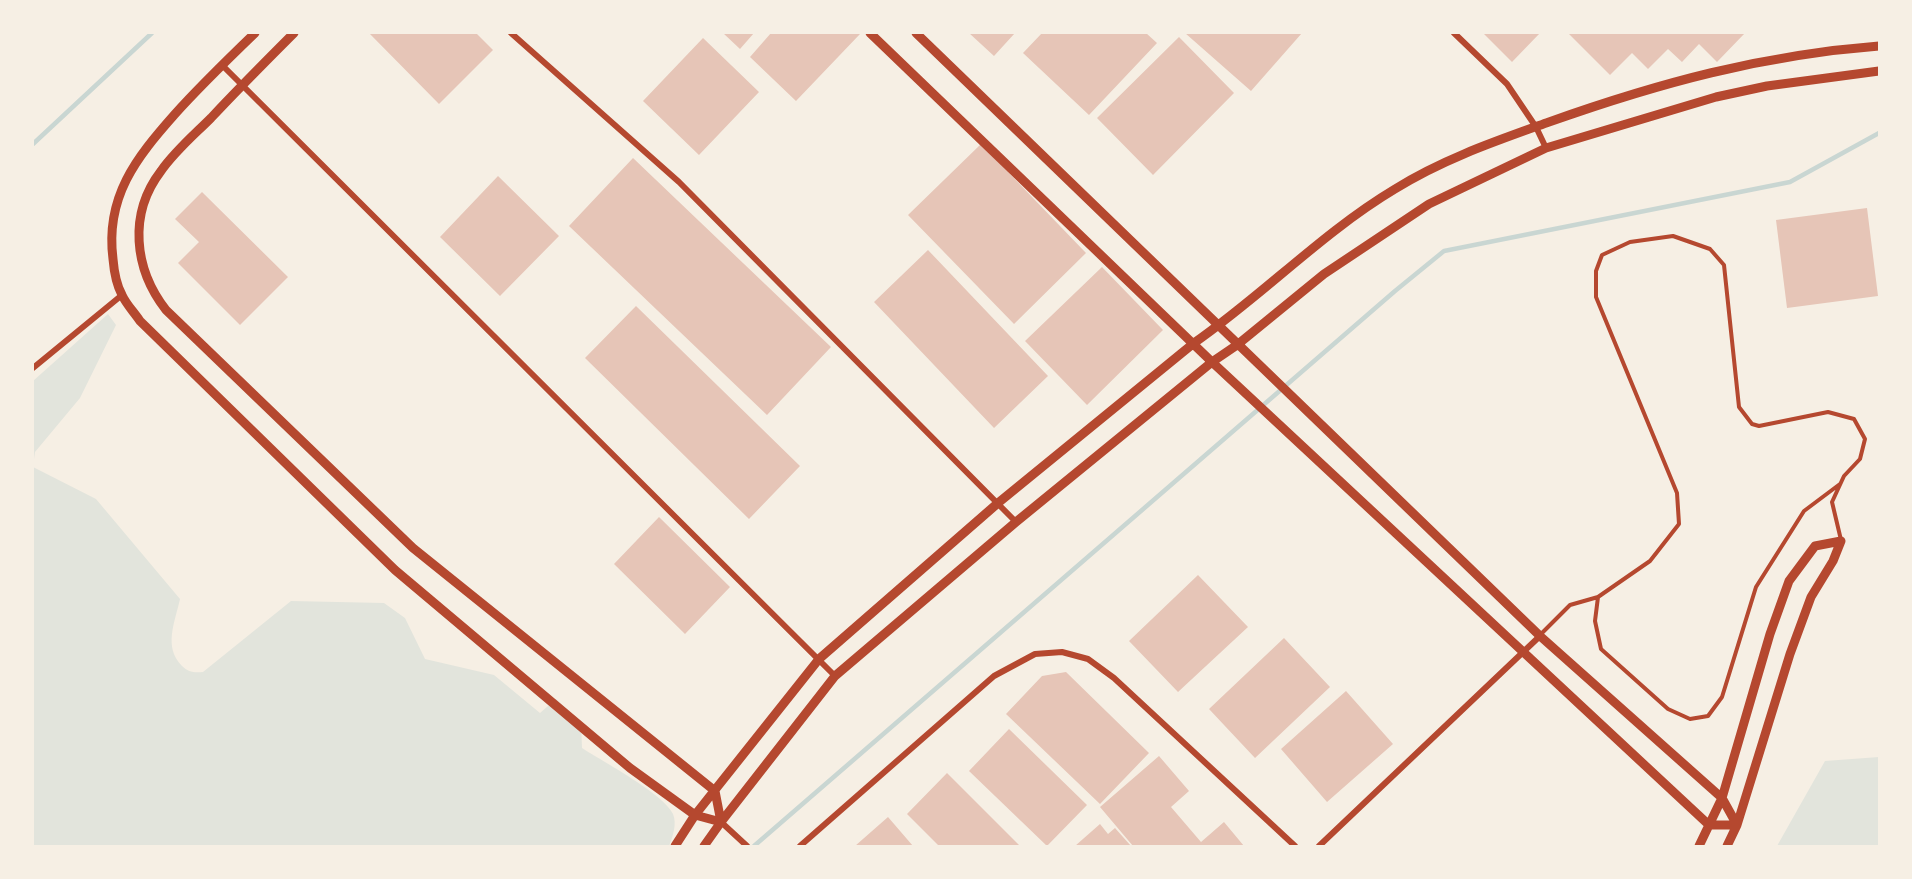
<!DOCTYPE html>
<html>
<head>
<meta charset="utf-8">
<style>
  body { margin:0 }
  #map { position:relative; width:1912px; height:879px; overflow:hidden; background:#f6efe4; font-family:"Public Sans",sans-serif }
  canvas { display:block }
  .frame { position:absolute; inset:0; border:34px solid #f6efe4; pointer-events:none }
</style>
</head>
<body>
<div id="map">
<canvas width="1912" height="879"></canvas>
<div class="frame"></div>
</div>
<script>
const g = document.querySelector('canvas').getContext('2d');
g.lineJoin = 'round';
function paint(path, color) { g.fillStyle = color; g.fill(path, 'evenodd'); }
function strokePath(path, color, width, dash) { g.strokeStyle = color; g.lineWidth = width; g.lineCap = dash ? 'butt' : 'round'; g.setLineDash(dash || []); g.stroke(path); }
paint(new Path2D(`
  M108 314 116 325 80 398 35 452 33 466V381Z
  M33 467 96 499 180 599C175 622 163 647 182 666 188 672 194 673 203 672L291 601 384 603 405 618 425 659 494 675 540 713 556 699 581 722 582 748C602 761 664 794 673 814 677 824 673 836 669 846H33Z
  M1879 757V846H1777L1825 761Z`), '#e2e4dc');
strokePath(new Path2D(`
  M33 144 152 33
  M754 846 1395 291 1444 251 1790 182 1879 133`), '#c9d6d2', 4.5);
paint(new Path2D(`
  M369 33H476L493 50 439 104Z
  M723 33H754L740 49Z
  M771 33H858L860 34 796 101 750 57Z
  M969 33H1015L994 56Z
  M1042 33H1146L1157 43 1089 115 1023 53Z
  M1185 33H1302L1251 91Z
  M1483 33H1540L1512 62Z
  M1568 33H1745L1717 62 1699 44 1682 62 1668 49 1648 69 1632 53 1610 75Z
  M1179 37 1234 93 1153 175 1097 118Z
  M703 38 759 92 699 155 643 101Z
  M981 144 1086 253 1014 324 908 215Z
  M633 158 831 347 767 415 569 226Z
  M498 176 559 236 500 296 440 237Z
  M202 192 288 277 240 325 178 263 199 242 175 219Z
  M1867 208 1878 296 1787 308 1776 220Z
  M928 250 1048 376 994 428 874 302Z
  M1102 267 1163 330 1087 405 1025 341Z
  M636 306 800 466 749 519 585 358Z
  M659 517 730 587 685 634 614 564Z
  M1198 575 1248 627 1178 692 1129 641Z
  M1284 638 1330 687 1255 758 1209 709Z
  M1066 672 1149 753 1100 804 1006 714 1042 676Z
  M1346 691 1393 744 1327 802 1281 749Z
  M1009 729 1087 805 1047 846 969 771Z
  M1159 756 1189 791 1171 807 1201 842 1224 822 1244 846H1133L1100 807Z
  M947 773 1020 846H939L907 814Z
  M888 817 913 846H855Z
  M1100 824 1108 834 1115 828 1131 846H1075Z`), '#e6c5b7');
strokePath(new Path2D(`
  M1598 597 1595 621 1601 649 1668 709 1690 719 1708 716 1722 697 1756 587 1804 511 1840 484
  M1540 635 1570 605 1598 597 1650 561 1679 524 1677 493 1596 297V271L1602 255 1630 242 1673 236 1710 249 1724 265 1739 407 1752 424 1759 426 1828 412 1854 419 1865 439 1860 459 1844 476 1832 502 1841 540`), '#b5482f', 4);
strokePath(new Path2D(`
  M511 33 679 182 1016 522
  M1454 33 1507 84 1536 127 1546 148
  M222 65 835 676
  M33 368 122 295
  M721 822 747 846
  M800 846 994 676 1035 654 1062 652 1088 659 1114 678 1295 846
  M1319 846 1540 636`), '#b5482f', 6);
strokePath(new Path2D(`
  M255 33C227 60 200 86 175 114 136 158 105 197 113 259 114 271 116 284 122 295 126 304 134 312 140 321L395 570 630 768 695 815 721 822
  M294 33C266 61 238 89 211 118 194 135 175 151 161 171 128 214 134 269 166 310L413 548 715 791 721 822
  M870 33 1212 362 1709 825H1737
  M916 33 1540 636 1722 798 1737 825
  M675 846 695 815 819 659 998 503 1194 343C1263 295 1323 232 1395 189 1443 159 1496 141 1549 122 1659 83 1762 55 1879 46
  M704 846 721 822 835 676 1016 522 1212 362 1237 345 1324 274 1429 204 1546 148 1716 97 1767 86 1879 71
  M1699 846 1722 798 1770 634 1789 581 1815 546 1841 541
  M1727 846 1737 825 1790 654 1811 597 1833 561 1841 541`), '#b5482f', 9);
</script>
</body>
</html>
